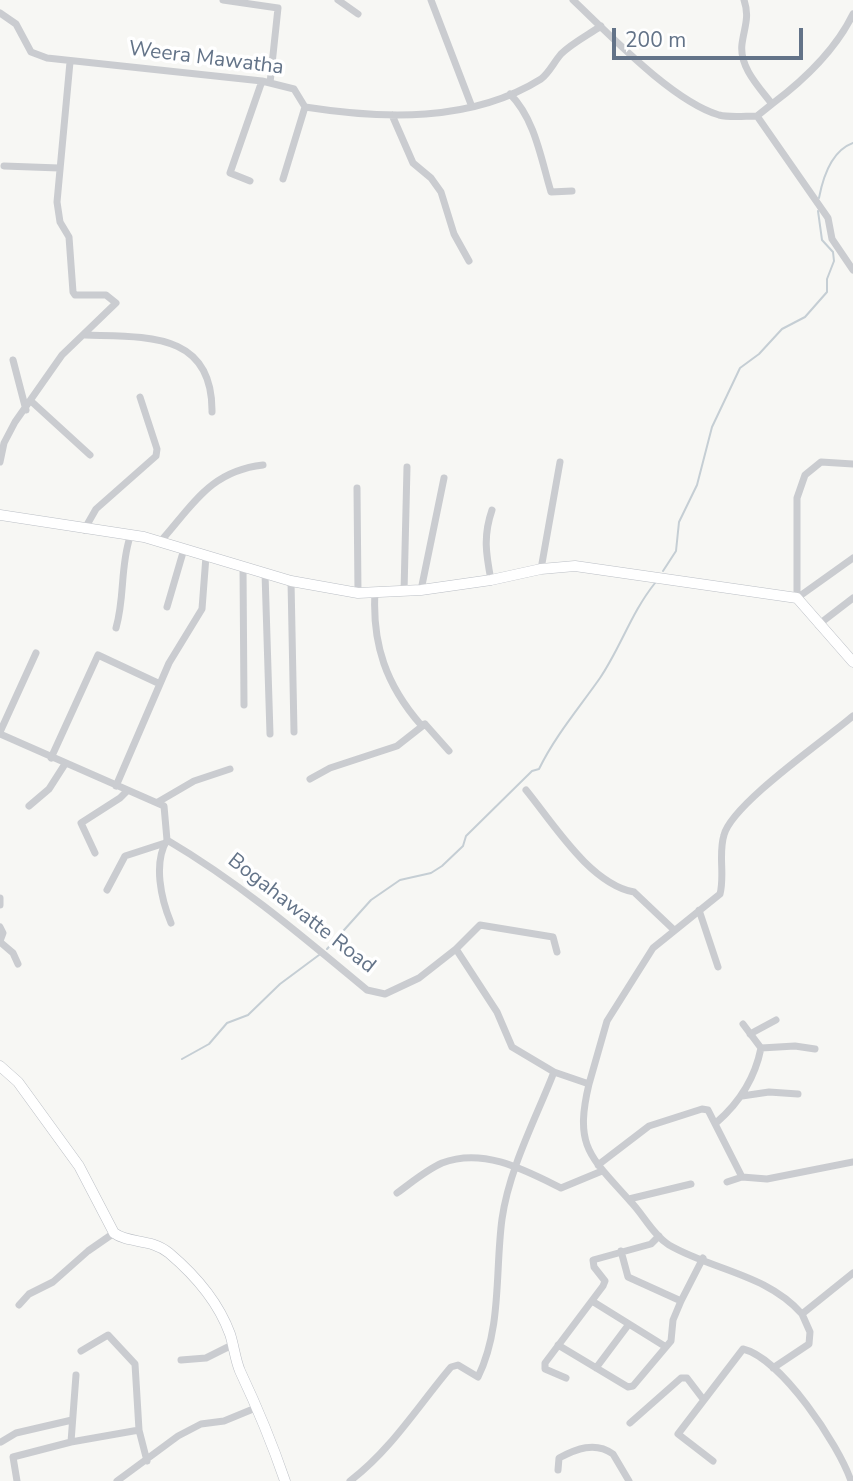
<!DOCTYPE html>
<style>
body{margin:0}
#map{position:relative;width:853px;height:1481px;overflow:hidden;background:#f7f7f4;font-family:"Nunito Sans",sans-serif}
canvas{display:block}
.scale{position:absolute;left:612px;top:28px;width:191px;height:32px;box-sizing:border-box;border:4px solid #637388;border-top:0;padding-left:9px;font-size:21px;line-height:24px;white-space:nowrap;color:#637388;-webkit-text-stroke:5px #fff;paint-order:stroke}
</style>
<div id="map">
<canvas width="853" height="1481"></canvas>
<div class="scale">200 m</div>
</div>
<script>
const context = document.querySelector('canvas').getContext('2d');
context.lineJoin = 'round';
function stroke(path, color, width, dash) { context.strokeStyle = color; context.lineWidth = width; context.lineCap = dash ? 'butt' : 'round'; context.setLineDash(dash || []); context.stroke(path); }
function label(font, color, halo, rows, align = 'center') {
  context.font = font + ' "Nunito Sans",sans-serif'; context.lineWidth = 7; context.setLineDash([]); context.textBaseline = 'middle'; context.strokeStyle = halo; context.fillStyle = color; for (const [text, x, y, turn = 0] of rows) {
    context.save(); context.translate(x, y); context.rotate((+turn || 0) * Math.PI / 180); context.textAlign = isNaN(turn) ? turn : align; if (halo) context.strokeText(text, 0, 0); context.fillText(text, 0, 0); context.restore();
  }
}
const stream = new Path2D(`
 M819,198C823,177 831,151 853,143
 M663,571L676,551L679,522L697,485L712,427L740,368L759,354L782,329L805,317L827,292V279L834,261L833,252L822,240L818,211
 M327,949L371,900L400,880L431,873L442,866L463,846L466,836L532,771L539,769C555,736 579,708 600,678C621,647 631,613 655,583
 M182,1059L209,1044L227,1023L248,1015L280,984L319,955`);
const street = new Path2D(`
 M223,0L278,8L270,83
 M338,0L358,14
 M431,0L472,107
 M573,0C609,34 672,101 719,115C730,118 745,116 757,116
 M744,0C750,17 744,28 742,44C739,67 759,87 772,104L757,116
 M0,13L16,24L31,52L47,58L262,81L294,89L305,107C382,119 471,123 541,79C549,73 554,62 561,54C572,43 588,35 601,26
 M510,94C535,119 541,159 551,192L572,191
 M772,104C804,80 835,51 853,14
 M392,115L413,163L431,178L441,192L454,234L469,261
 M757,116L828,218L832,239L853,270
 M4,166L59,168
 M283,179L305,107
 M250,181L230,173L262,81
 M85,335C145,337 213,331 212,412
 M13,360L26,410
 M32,402L90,455
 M0,462L4,443L15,422L62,355L116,303L106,295H75L73,292L69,237L60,222L57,202L70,62
 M357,488L358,593
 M84,530L96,509L156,456L157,449L140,397
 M160,542C193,505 210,471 263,465
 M243,566L244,705
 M541,569L560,462
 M265,573L270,734
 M491,580C486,554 483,536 492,510
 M291,581L294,732
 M421,590L444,478
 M375,592C372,644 386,685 421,725L425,724L449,751
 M404,592L407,467
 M797,598V498L805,475L821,462L853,464
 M797,598L853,558
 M167,607L184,549
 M818,625L853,598
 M116,628C125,597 120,567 130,537
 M0,732L36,653
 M0,734L164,806L167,840C240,883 302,936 367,990L385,994L419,978L456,949L497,1012L512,1047L554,1072L589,1084C574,1147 590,1156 630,1201C643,1214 653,1235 669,1245C712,1270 767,1274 802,1314L853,1273
 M51,758L98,655L160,684
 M310,779L330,768L397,746L425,724
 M116,786L169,663L202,609L206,556
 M526,790C553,823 590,884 634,892L673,929
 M158,802L194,781L230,769
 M29,806L49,789L65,764
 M167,840C153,863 161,899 171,923
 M95,853L81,823L120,798L127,791
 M107,890L125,856L165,843
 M0,898V905
 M699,910L718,967
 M0,927L3,933L0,941
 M0,942L13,953L18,964
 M456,949L480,925L553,937L557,952
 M750,1034L776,1020
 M761,1048L795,1046L815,1049
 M589,1084L607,1021L653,948L720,894C725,875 718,854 724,835C732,804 825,740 853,716
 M742,1096L769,1092L798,1094
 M717,1122C740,1102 755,1078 761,1048L743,1024
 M598,1165L649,1126L702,1109L708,1110L742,1177
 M727,1182L742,1177L767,1179L853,1162
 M397,1193C411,1183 426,1170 442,1163C483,1147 525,1170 561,1188L602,1171
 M629,1199L691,1184
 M621,1251L628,1277L681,1301
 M592,1301L666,1347
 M19,1305L29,1294L53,1282L88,1251L114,1233
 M558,1345L628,1387L633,1386L671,1341L673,1320L681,1301L703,1258
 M81,1351L108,1335L135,1364L139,1430L147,1461
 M181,1360L206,1358L234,1344
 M596,1368L629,1324
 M773,1368L809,1344L810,1332L802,1314
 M566,1378L545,1369V1363L603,1286L605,1281L594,1267L593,1260L651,1244L659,1236
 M630,1423L681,1378H687L703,1399
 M1,1442L16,1433L72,1420
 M71,1442L76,1375
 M713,1461L678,1434L743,1349C781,1358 839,1445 851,1481
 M558,1470L559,1458C576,1449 595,1441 613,1454L629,1481
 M17,1481L13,1457L71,1442L139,1430
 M117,1481L178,1436L201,1424L224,1421L258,1407
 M350,1481C391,1450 418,1406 451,1367L458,1365L478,1377C502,1328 495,1271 502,1219C509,1169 536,1118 554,1072`);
const secondary = new Path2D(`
 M0,515L144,537L291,581L358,593L421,590L491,580L541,569L575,566L797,598L853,662
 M0,1066L18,1082L79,1166L114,1233C129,1244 151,1238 169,1253C195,1275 218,1301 230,1334C234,1346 235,1359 240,1371C257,1407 272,1443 285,1481`);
const streetNames = [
 ["Weera Mawatha",206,59,7],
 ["Bogahawatte Road",301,914,38]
];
stroke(stream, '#c5ced4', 2);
stroke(secondary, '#bbbfc5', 11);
stroke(street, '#caccd0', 7);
stroke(secondary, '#fff', 10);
label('21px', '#637388', '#fff', streetNames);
</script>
